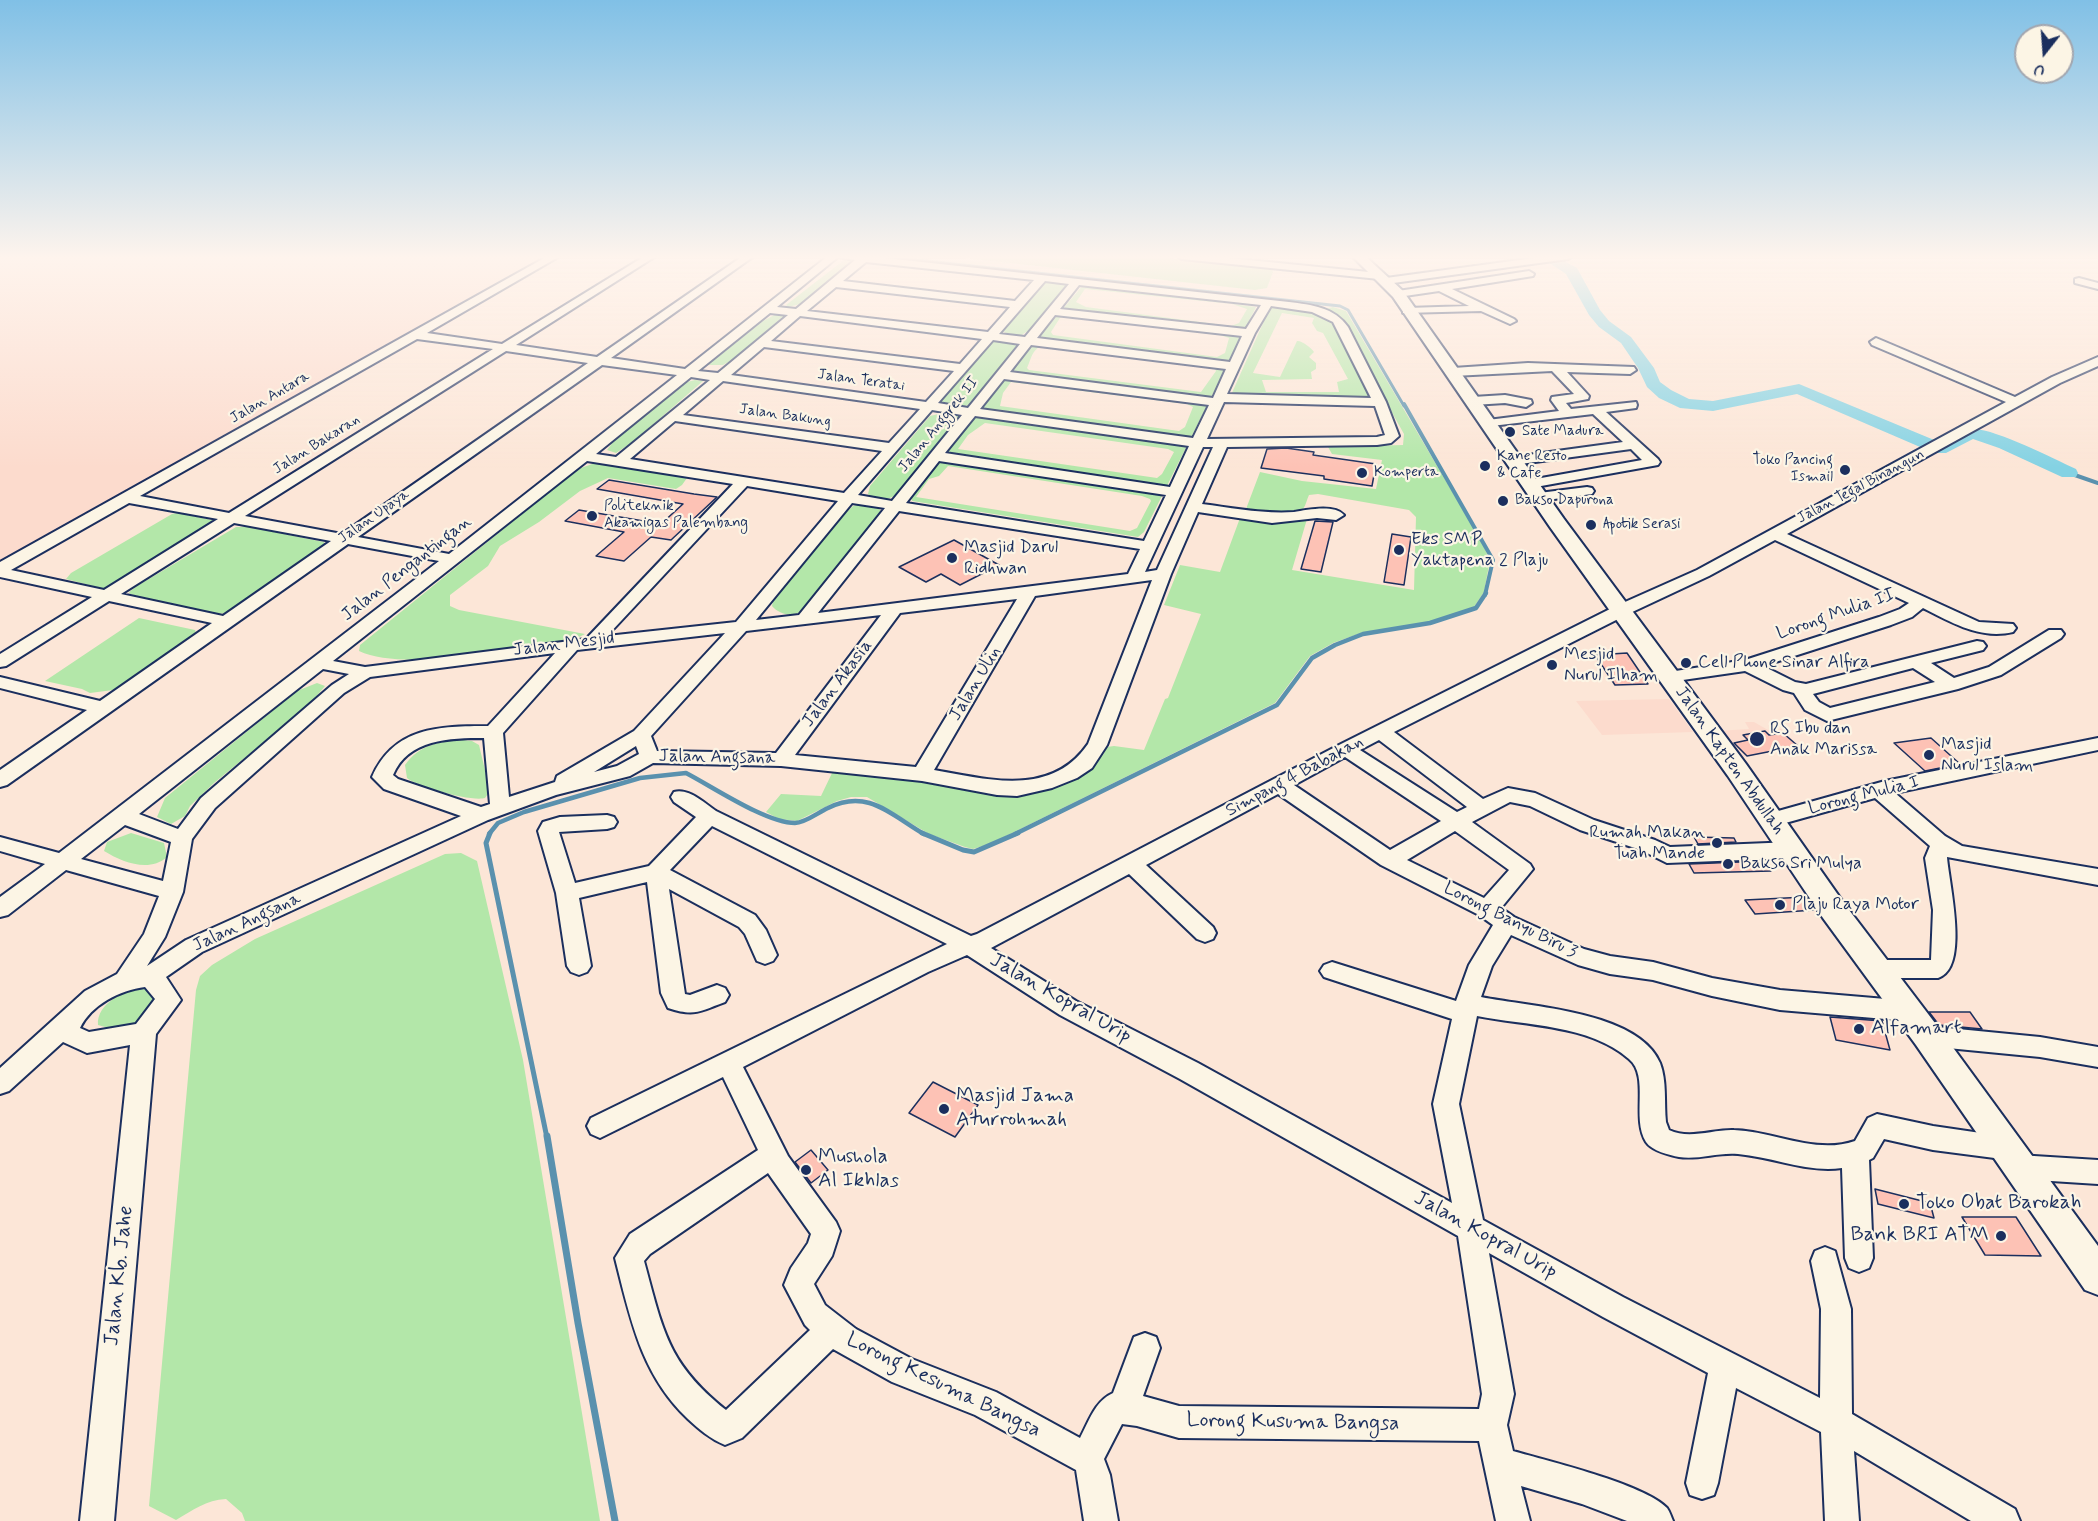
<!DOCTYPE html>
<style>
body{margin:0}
#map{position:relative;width:2098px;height:1521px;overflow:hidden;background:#fce6d7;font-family:Mynerve,sans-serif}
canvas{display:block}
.north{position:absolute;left:2014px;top:24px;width:60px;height:60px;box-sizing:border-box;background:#fcf5e5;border:2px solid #a2a6af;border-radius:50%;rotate:197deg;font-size:16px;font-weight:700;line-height:24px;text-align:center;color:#1b2f5e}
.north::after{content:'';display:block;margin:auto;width:21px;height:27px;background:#1b2f5e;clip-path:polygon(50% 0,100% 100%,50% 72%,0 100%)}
</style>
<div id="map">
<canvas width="2098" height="1521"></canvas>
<div class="north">U</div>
</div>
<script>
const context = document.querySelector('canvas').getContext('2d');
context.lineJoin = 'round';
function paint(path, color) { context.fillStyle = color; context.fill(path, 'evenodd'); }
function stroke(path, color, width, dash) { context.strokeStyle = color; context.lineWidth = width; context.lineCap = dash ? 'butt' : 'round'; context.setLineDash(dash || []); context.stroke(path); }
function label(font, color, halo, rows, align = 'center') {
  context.font = font + ' Mynerve,sans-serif'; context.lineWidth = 4.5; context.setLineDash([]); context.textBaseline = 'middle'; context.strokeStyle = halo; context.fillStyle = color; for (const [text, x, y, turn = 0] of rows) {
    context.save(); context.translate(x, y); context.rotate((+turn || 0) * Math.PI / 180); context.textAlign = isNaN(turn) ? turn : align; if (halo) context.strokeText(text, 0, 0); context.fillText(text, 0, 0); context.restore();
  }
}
const built = new Path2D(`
 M0,256H549L0,561Z
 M1669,699L1693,732L1602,735L1576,701Z
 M1745,722H1754L1768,730L1781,729L1800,747L1737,758L1716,731L1749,729Z`);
const green = new Path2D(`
 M946,256H1152L1272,269L1273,272L1267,288L1255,290Z
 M844,260L852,261L801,304L788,307L786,305Z
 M1053,281L1067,283L1068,286L1034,327L1020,336L1003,332L1046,282Z
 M1083,285L1256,307L1144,532L1138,537L912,501L911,495L971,418ZM1085,289L1232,304L1247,309L1239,323L1231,326L1086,307L1076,302ZM1065,316L1220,335L1229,338L1225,353L1217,357L1053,335L1051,332L1060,318ZM1043,346L1215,369L1216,371L1201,392L1029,370L1027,368C1031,360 1032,348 1043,346ZM1011,382L1187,404L1193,407L1185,427L1179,431L1000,406L1003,393ZM985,423L1168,449L1174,452L1162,474L1157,478L958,449L968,435ZM948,466L1142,496L1150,499L1151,501L1137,528L1130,531L916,497L929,479L939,476Z
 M1277,306C1295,309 1316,310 1331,321C1341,329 1366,383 1370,397L1231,395L1268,312L1273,307ZM1282,313L1314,318L1312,323L1317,331L1323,333L1348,379L1337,382L1339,392H1266L1262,380L1312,379L1311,372L1316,369V363L1309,357L1314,352C1312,348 1301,340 1297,341L1280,377L1253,373Z
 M1333,307L1346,311L1480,539L1490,560L1484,592L1474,607L1428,622L1361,633L1333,643L1310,656L1275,703L990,844L973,849L965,847L929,834L867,797H851L837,801L797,821L779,819L766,812L781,794L821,796L833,771L948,782L1011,795H1021L1068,777L1103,755L1107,747L1114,746L1144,750L1165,699L1168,698L1201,614L1164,605L1180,565L1220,572L1240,518L1272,520L1307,519L1292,570L1414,590L1416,517L1409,510L1318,494L1309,495C1307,499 1306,505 1303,509C1297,517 1257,510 1246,509L1260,472L1302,481L1376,489L1382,460L1332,454L1328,447L1403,445L1404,434L1363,361L1325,309Z
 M778,313L785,315L732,360L723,365H708L763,321Z
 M995,340L1020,343L1010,358L968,405L958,408L942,404V398Z
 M695,380L703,381L634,441L616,453L607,450L613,442L687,382Z
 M947,412L959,414V420L897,494C887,501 877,502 868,494L870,486L930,416Z
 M595,463L687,478L682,485L676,489L608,478L580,491L539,522L500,546L488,566L450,595V606L459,610L585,634L575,639C522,647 406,673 359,651L360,645L553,489L581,468Z
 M864,503L877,507L882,512L803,610C793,618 780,615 772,606L774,598L838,520L853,506Z
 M178,513L212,520L214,524L108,590L66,579L71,573L172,514Z
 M236,527H249L324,542L325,547L229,612L213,615L130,594L129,592L137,586Z
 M139,618L195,630L196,633L113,690L90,693L82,689L45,681Z
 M317,683L325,686L310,704L214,783L190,806L185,816L171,824L157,817L165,798L297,691Z
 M463,740L472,741L479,745L490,791L485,798C472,802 417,787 407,778L405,765C419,745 440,741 463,740Z
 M131,833L164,843L167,857C149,873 122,862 104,851L107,842Z
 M461,853L477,861L523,1060L600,1521H245L242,1513L226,1499C206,1500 193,1510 176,1520L149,1506L196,990L200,976L212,965L255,939L445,854Z
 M145,987L157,998L141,1021L131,1025L112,1029L98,1025C96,1003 127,989 145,987Z`);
const streamFar4 = new Path2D(`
 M881,256L1340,306L1348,310L1404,406`);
const streamFar3 = new Path2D(`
 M1404,404L1493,560L1485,595
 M2069,473L2098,483`);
const streamFar2 = new Path2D(`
 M489,834L498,823L524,812L640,778L686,773C713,787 766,823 795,823C805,823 819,812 828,808C868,788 891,815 924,834
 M1015,834L1277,705L1312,658L1335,645L1363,634L1430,623L1476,608L1486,593`);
const streamFar1 = new Path2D(`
 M490,833L486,843L547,1138
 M922,833L963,850L974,852L1018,833`);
const stream = new Path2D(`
 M547,1136L578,1323L615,1521`);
const river = new Path2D(`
 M1539,256H1555L1577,268L1600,310L1609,321L1631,337L1654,368L1660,382L1671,390L1689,399L1713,401L1799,384L1939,442C1950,436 1961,428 1974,429C1998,430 2052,458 2076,469L2078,473L2076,477H2062L1999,448L1973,439L1946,453H1934L1797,394L1713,411L1680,408L1659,398L1647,387L1638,368L1621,343L1599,327L1589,315L1566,274Z`);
const building = new Path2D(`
 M1286,448L1314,452L1313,455L1376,464L1372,486L1324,479V476L1261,468L1267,449Z
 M609,480L694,494L717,497L671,540L651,537L624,561L596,556L624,532L565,521L579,510L661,524L683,504L597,489Z
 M1315,521L1333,522L1321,572L1301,569Z
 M1392,534L1411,537L1404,585L1384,582Z
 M954,540L999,565L960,585L941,574L926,582L899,567Z
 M1627,653L1648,684L1615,685L1595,655Z
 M1765,731L1769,735L1783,733L1798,746L1747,756L1734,743L1748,740L1743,735Z
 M1931,738L1960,764L1925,771L1894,743Z
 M1694,837L1734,838L1736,842L1698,844Z
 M1764,861L1771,871L1694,873L1689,864Z
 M1806,897L1815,910L1755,914L1745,900Z
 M1929,1012H1970L1982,1029L1939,1025Z
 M1830,1017L1882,1021L1890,1050L1836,1040Z
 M933,1082L978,1105L955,1137L909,1113Z
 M811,1150L828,1170L811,1183L795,1162Z
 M1875,1189L1930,1203L1934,1218L1878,1204Z
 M1962,1217H2016L2041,1256L1985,1255Z`);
const minor = new Path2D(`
 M548,256H560L427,333L502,344L645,256H656L516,345L597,357L743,256H754L611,358L685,369L828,256H867L1289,302C1312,305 1334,307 1348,327L1386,402L1399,436L1391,443L1377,445L1227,447L1202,504C1233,508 1263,514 1294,512C1307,510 1334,504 1344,515L1336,520L1317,518L1272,523L1198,512L1171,574L1107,745L1092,768L1077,778L1052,788L1017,796L997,795L922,781L781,766L653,763L630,776L556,795L488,820L202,952L166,977L181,1000L156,1034L114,1521H80L130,1045L87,1053L63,1042L9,1091L0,1094V1068L85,991L117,974L144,934L159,896L66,870L8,915L0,917V897L45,864L0,851V837L59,853L439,561L348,544L7,785L0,787V770L87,710L0,688V677L100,701L212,623L109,601L6,666L0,667V654L92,597L0,577V562ZM838,257L855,260L796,309L777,307ZM866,262L1034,280L1015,301L843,281ZM1045,281L1069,284L1025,337L999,334ZM1079,285L1261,305L1246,329L1060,309ZM836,287L1010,307L988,332L807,311ZM1271,306L1312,312L1333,322L1371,398L1227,394L1255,333ZM770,313L788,315L718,373L698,371ZM1055,315L1242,336L1230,362L1037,338ZM800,316L982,339L960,364L771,341ZM417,339L493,349L229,513L140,496ZM993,340L1020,344L968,408L938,403ZM1031,345L1226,369L1213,398L1010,372ZM764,347L954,371L926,402L731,375ZM506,351L588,363L342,534L245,516ZM602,365L677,375L449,554L358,537ZM691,377L710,380L616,457L596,454ZM1004,379L1209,405L1193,438L980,409ZM723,381L920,409L889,443L683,415ZM1224,402L1375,406L1385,435L1377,437L1207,439ZM932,410L962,415L892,501L858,495ZM975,416L1189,446L1170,487L945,453ZM675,421L882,451L844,493L630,459ZM1203,447H1213L1157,570L1145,572ZM587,461L733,484L586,639L365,667L333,661ZM939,461L1166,495L1144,541L906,503ZM747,486L838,501L736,622L607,636ZM129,503L218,519L104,590L11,570ZM852,503L885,508L799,615L756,620ZM899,511L1140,549L1128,574L818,613ZM234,523L331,541L223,616L121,594ZM1152,580L1088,744C1051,798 987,779 934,770L1035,596ZM1017,599L916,767L795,755L900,613ZM881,615L776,753L657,751L651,736L746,631ZM725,633L634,731L557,776L555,782L509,797L503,733L577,650ZM555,653L488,726C439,726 394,727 372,777L384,789L461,816L186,940L147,966L165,937L183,892L192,839L215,808L344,693L370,677ZM323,669L349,674L332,685L201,798L178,829L139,814ZM484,738L490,804L481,807L398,779L393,775C408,739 450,738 484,738ZM636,746L639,754L617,766L594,772ZM125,825L171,842L163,881L81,859ZM145,987L155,999L136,1024L89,1032L80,1028C91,1005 120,990 145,987Z
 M1177,256H1208L1379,273L1384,276L1379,279L1182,259Z
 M1549,256H1573L1568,259L1386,284L1381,281L1386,278Z
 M1529,271L1534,274L1533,276L1452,289L1514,319L1516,321L1510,324L1481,311L1403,313V309L1407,308L1469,306L1439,291L1398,297L1393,294L1398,291Z
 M2079,278L2098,283V289L2075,283V279Z
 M1876,338L2015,397L2052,377L2098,357V366L2060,383L1787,534L1979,622L2013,624L2016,628L2013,632C1980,640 1951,622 1923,608L1912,617L1891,625L1763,666L1795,682L1806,684L1977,641L1983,642L1986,646L1983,650L1931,663L1954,678L1989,667L2049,630H2061L2064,634L2061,638L2001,675L1958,689L1827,721L1805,710L1794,693L1783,690L1745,671L1669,682L1663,681L1660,677L1663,673L1745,660L1879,617L1900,609L1909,603L1775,540L1709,576L1628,614L1394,732L1483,799L1508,788L1535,793L1594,820L1655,840L1670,847L1793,842L1800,845L1804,850L1800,855L1793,858L1667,863L1641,850L1580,830L1530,806L1510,802L1472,822L1530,864L1533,869L1501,908L1514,917L1584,949L1610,956L1653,962L1712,978L1780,990L1909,1001L1918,1004L1921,1011L1918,1018L1909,1021L1780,1010L1712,996L1653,980L1610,974L1578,965L1511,935L1492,966L1481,997C1530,1007 1638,1011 1660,1063C1667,1081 1664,1103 1666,1122L1669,1130C1690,1140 1713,1129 1734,1130C1774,1131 1815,1155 1855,1141L1868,1118L1877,1114L1933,1126L2008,1137L2017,1141L2021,1149L2018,1155L2098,1160V1184L2020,1179L2010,1176L2007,1167L2010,1160L1933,1150L1884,1139L1873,1158L1869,1160L1873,1258L1869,1268L1859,1272L1849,1268L1845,1258L1842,1168C1807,1173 1773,1157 1738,1154C1718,1152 1699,1160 1679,1157C1669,1155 1652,1151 1646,1142C1631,1118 1650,1076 1629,1059C1589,1024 1526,1026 1477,1016L1459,1104L1483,1220L1623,1297L1820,1398L1821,1309L1811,1261L1815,1251L1825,1247L1835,1251L1851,1309L1852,1414L2015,1509L2020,1521H1971L1854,1451L1859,1521H1825L1821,1432L1736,1388L1718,1483L1714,1495L1702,1499L1690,1495L1686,1483L1708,1373L1603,1317L1489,1253L1514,1394L1507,1425L1513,1451C1548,1461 1644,1484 1667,1508C1670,1512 1671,1517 1673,1521H1627L1582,1504L1521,1486L1530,1521H1496L1479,1441L1179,1438L1137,1426L1122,1424L1104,1459L1110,1475L1118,1521H1084L1076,1470L975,1415L892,1382L833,1349L742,1438L725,1445C710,1439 699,1429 688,1419C641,1375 630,1317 615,1258L630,1234L758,1150L723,1077L600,1138L591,1134L587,1126L591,1118L947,944L712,826L670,870L755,915L766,930L777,955L773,961L765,964L757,961L745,934L739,927L669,889L685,994L690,995L717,985L725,988L729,995L725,1002C700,1011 695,1017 668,1008L661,993L647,882L579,898L591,966L587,972L579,975L571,972L567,966L556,893L538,831L543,822L560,817L607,815L614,817L617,822L614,827L607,829L559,832L575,883L649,866L696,817L674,802L671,797L674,792C689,788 704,803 716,811L971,936L977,934L1339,745L1616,606L1697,570L2006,402L1872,345L1870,342ZM1913,668L1935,682L1830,708L1819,702L1813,694ZM1379,740L1467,807L1457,812L1360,750ZM1345,757L1441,821L1390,850L1294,785ZM1278,794L1381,865L1479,915L1493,925L1469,965L1456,1001L1332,962L1324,965L1320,971L1324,977L1452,1019L1433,1104L1452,1203L1198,1063L1076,1001L991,948L1129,874L1197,939L1205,942L1213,939L1216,933L1213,927L1146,865ZM1455,831L1509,870L1484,898L1407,860ZM967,955L1060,1015L1180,1079L1458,1236L1482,1394L1479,1409L1179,1406L1143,1396L1160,1348L1156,1337L1145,1333L1134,1337L1113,1393C1095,1401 1089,1421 1080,1438L996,1392L912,1359L856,1329L825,1305L814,1284L832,1256L840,1231L836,1222L788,1156L743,1067L928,972ZM768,1173L811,1234L808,1243L791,1268L784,1285L805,1325L810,1330L726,1410C667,1363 663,1330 644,1261L650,1254Z
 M1528,363L1634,367L1636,370L1630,374L1567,372L1589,396L1588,399L1566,403L1571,409L1636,402L1637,405L1636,408L1606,412L1658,459L1660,462L1658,465L1530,488L1525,487L1523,484L1530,480L1642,460L1631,449L1513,465L1508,464L1506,461L1508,458L1513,457L1623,442L1593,414L1483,427L1481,424L1488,420L1559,411L1551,400L1552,397L1574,394L1552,371L1453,376L1447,372L1453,368Z
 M1505,395L1531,400L1532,403L1526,407L1505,403L1473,405L1467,401L1473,397Z
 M1587,487L1592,488L1594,491L1592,494L1539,501L1532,497L1539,493Z
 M2098,738V750L1895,793L1945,836L1962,846L2098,869V885L1947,857C1949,884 1970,968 1938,978H1876L1868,975L1864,969L1868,963L1876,960H1931L1933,910L1925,858L1930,846L1875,798L1771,827L1764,825L1761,820L1764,815L1885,781Z
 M1927,1026L2040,1037L2098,1047V1067L2040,1057L1927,1046L1918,1043L1915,1036L1918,1029Z`);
const major = new Path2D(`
 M1352,256H1365L1403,291L1564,519L1746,764L1843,902L1938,1027L2098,1246V1295L2085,1290L1916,1045L1823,918L1728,776L1550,527L1393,297Z`);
const markers = [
 [1510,432,6,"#1b2f5e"],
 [1485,466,6,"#1b2f5e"],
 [1845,470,6,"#1b2f5e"],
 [1362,473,6,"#1b2f5e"],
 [1503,501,6,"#1b2f5e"],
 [592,516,6,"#1b2f5e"],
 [1591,525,6,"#1b2f5e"],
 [1399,550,6,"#1b2f5e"],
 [952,558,6,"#1b2f5e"],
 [1686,663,6,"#1b2f5e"],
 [1552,665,6,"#1b2f5e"],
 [1757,739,8,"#1b2f5e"],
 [1929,755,6,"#1b2f5e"],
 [1717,843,6,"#1b2f5e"],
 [1728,864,6,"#1b2f5e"],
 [1780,905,6,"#1b2f5e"],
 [1859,1029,6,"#1b2f5e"],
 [944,1109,6,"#1b2f5e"],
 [806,1170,6,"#1b2f5e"],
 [1904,1204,6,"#1b2f5e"],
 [2001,1236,6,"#1b2f5e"]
];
const farStreetnames = [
 ["Jalan Teratai",861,381,8],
 ["Jalan Antara",270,398,-30],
 ["Jalan Bakung",785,416,8],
 ["Jalan Anggrek II",939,425,-51],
 ["Jalan Bakaran",317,445,-32],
 ["Jalan Tegal Binangun",1861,487,-28],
 ["Jalan Upaya",374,517,-35]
];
const farPoinames = [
 ["Sate Madura",1522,432],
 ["Kane Resto",1497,457],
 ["& Cafe",1497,474],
 ["Toko Pancing",1833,461,"right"],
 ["Ismail",1833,478,"right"],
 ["Komperta",1374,473],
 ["Bakso Dapurona",1515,501],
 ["Politeknik",604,507],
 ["Akamigas Palembang",604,524],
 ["Apotik Serasi",1603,525]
];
const poiNames = [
 ["Eks SMP",1411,540],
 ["Yaktapena 2 Plaju",1411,561],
 ["Masjid Darul",964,548],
 ["Ridhwan",964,569],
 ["Mesjid",1564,655],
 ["Nurul Ilham",1564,676],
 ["Cell Phone Sinar Alfira",1698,663],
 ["RS Ibu dan",1770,729],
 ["Anak Marissa",1770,750],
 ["Masjid",1941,745],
 ["Nurul Islam",1941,766],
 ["Rumah Makan",1705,833,"right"],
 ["Tuah Mande",1705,854,"right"],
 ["Bakso Sri Mulya",1740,864],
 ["Plaju Raya Motor",1792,905]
];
const streetNames = [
 ["Jalan Pengantingan",407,569,-38],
 ["Lorong Mulia II",1836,615,-19],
 ["Jalan Mesjid",564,645,-7],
 ["Jalan Akasia",838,684,-53],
 ["Jalan Ulin",976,684,-59],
 ["Jalan Angsana",717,758,1],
 ["Jalan Kapten Abdullah",1729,761,55],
 ["Simpang 4 Babakan",1295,777,-28],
 ["Lorong Mulia I",1864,796,-14],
 ["Lorong Banyu Biru 3",1510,921,27],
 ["Jalan Angsana",247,923,-25]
];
const nearStreetnames = [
 ["Jalan Kopral Urip",1060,999,30],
 ["Jalan Kopral Urip",1485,1236,29],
 ["Jalan Kb. Jahe",120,1276,-84],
 ["Lorong Kesuma Bangsa",943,1386,26],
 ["Lorong Kusuma Bangsa",1293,1423,1]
];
const nearPoinames = [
 ["Alfamart",1871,1029],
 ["Masjid Jama",956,1097],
 ["Aturrohmah",956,1121],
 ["Mushola",818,1158],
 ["Al Ikhlas",818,1182],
 ["Toko Obat Barokah",1916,1204],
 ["Bank BRI ATM",1989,1236,"right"]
];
paint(built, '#fcdbcd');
paint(green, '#b3e7a9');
stroke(streamFar4, '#5a91ae', 3);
stroke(streamFar3, '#5a91ae', 4);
stroke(streamFar2, '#5a91ae', 4.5);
stroke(streamFar1, '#5a91ae', 5);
stroke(stream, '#5a91ae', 7);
paint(river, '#84d2e3');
paint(building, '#fdc2b5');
stroke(building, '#1b2f5e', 1.5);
stroke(minor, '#1b2f5e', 4);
stroke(major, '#1b2f5e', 4);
paint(minor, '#fcf5e5');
paint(major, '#fcf5e5');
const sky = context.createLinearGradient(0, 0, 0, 468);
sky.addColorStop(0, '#80c0e6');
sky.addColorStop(0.55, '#fef4ed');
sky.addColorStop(1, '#fef4ed00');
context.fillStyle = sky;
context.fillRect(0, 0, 2098, 468);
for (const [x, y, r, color] of markers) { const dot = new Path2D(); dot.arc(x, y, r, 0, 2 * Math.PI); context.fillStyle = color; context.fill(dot); stroke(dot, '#fcf5e5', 2); }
label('15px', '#1b2f5e', '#fcf5e5', farStreetnames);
label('15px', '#1b2f5e', '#fcf5e5', farPoinames, 'left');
label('18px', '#1b2f5e', '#fcf5e5', poiNames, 'left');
label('18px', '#1b2f5e', '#fcf5e5', streetNames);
label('21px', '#1b2f5e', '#fcf5e5', nearStreetnames);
label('21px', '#1b2f5e', '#fcf5e5', nearPoinames, 'left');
</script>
